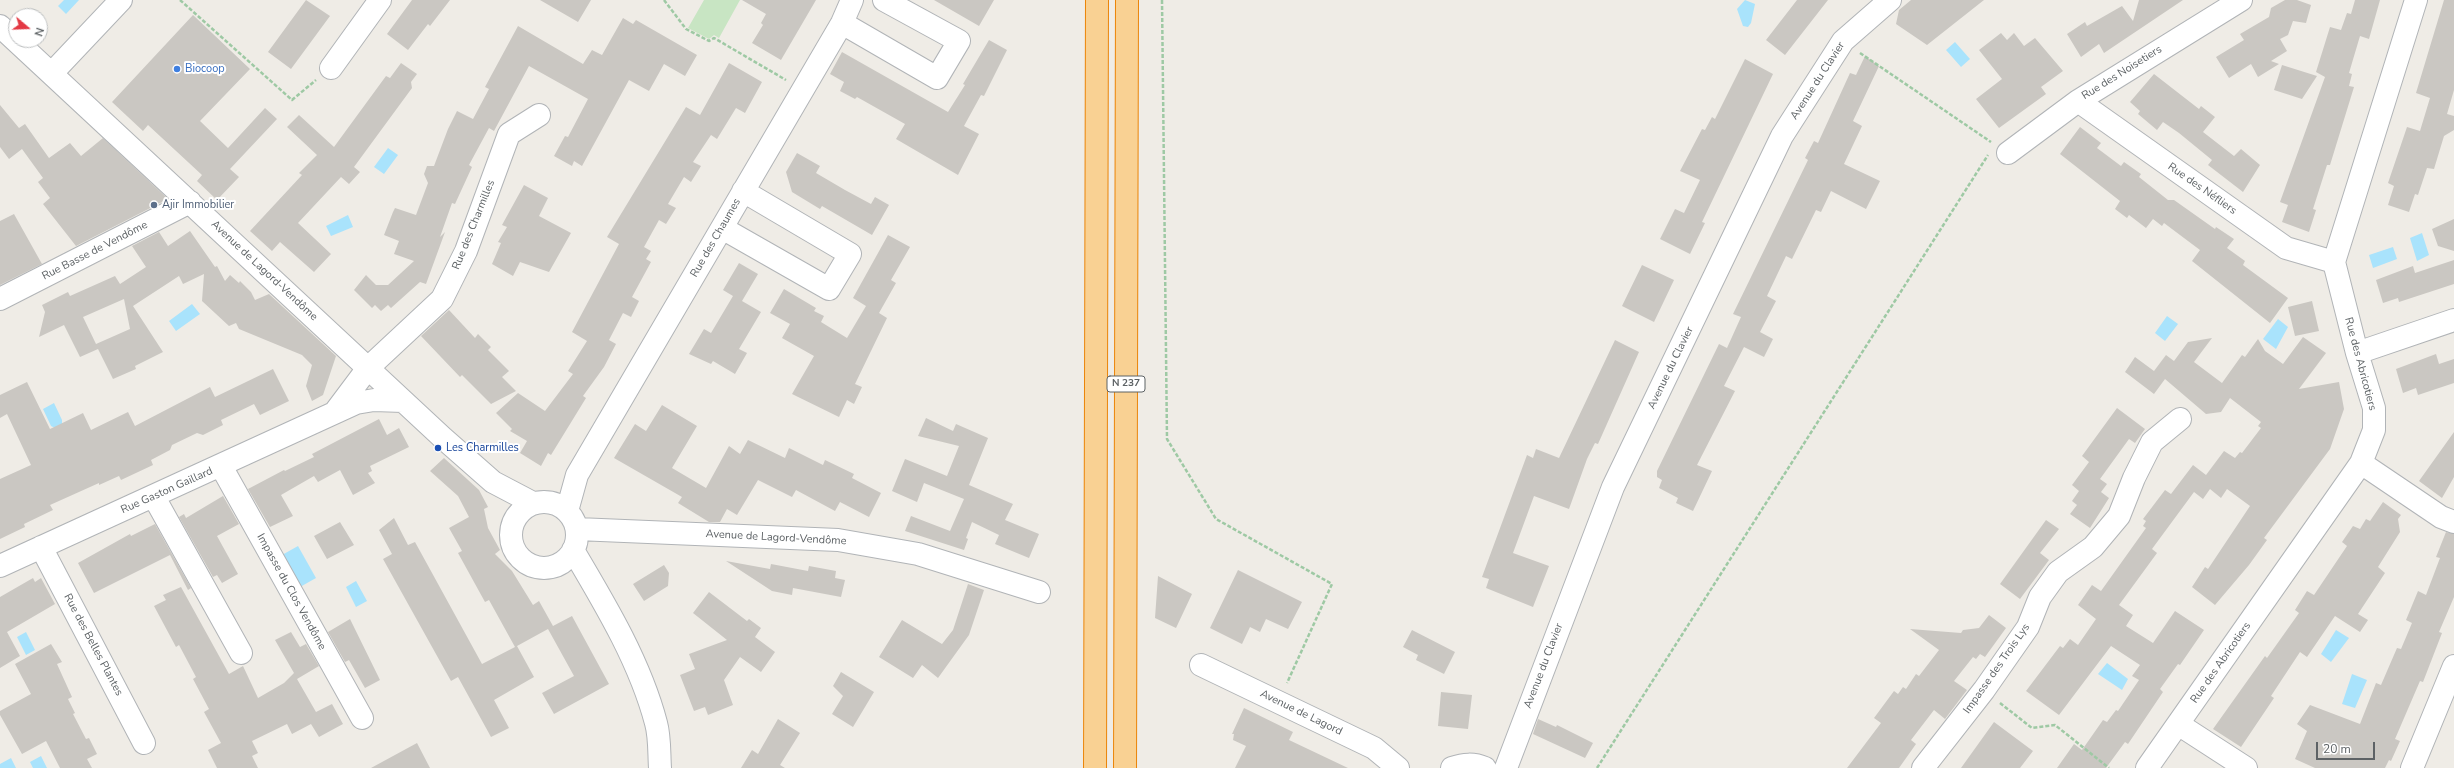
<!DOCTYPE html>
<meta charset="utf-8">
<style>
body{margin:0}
#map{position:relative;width:2454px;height:768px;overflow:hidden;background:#efece6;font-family:"Nunito Sans",sans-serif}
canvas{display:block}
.north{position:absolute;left:8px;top:8px;width:40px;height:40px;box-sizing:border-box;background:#fff;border:1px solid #bec0c1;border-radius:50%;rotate:109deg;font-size:11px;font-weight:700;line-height:16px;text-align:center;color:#5d6265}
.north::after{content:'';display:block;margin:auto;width:14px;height:18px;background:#e33843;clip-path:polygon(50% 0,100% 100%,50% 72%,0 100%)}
.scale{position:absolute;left:2316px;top:742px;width:59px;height:18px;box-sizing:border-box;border:2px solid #5d6265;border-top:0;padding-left:5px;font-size:12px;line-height:14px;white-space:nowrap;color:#5d6265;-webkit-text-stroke:3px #fff;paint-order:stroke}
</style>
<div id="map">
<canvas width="2454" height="768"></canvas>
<div class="north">N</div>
<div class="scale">20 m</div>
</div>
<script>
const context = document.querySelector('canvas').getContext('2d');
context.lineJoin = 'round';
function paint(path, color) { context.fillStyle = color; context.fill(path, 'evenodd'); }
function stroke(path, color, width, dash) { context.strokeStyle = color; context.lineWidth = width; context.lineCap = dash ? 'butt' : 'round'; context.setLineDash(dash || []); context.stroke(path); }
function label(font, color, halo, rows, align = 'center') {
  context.font = font + ' "Nunito Sans",sans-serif'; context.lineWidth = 4; context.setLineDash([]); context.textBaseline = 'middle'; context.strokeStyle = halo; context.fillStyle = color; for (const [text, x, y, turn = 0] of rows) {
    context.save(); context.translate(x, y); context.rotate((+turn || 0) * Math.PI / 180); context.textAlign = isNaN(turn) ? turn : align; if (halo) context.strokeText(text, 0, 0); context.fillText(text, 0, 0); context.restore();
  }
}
const green = new Path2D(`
 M704,0H740L719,38L714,35L709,39L688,28Z`);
const water = new Path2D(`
 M64,0H79L66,14L58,6Z
 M1745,0L1755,4L1751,23L1748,27L1743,26L1737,9Z
 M1955,42L1970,59L1961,67L1946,50Z
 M388,148L398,155L384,174L374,167Z
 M348,215L353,227L331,236L326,226Z
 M2422,233L2429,255L2417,261L2410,238Z
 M2393,247L2397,259L2373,268L2369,255Z
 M192,304L200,314L176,331L169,321Z
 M2167,316L2178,324L2165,341L2155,333Z
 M2278,319L2288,327L2276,349L2263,339Z
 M54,403L62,420V425L55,428L51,426L43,409Z
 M298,546L316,578L300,587L282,555Z
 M356,581L367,601L356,607L346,587Z
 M2336,630L2349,638L2331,662L2321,654Z
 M26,632L35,650L26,655L17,637Z
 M2107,663L2128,679L2122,690L2098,674Z
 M2352,674L2367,680L2355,708L2342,704Z
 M41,756L47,768H33L30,762Z
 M11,758L16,768H0V764Z`);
const building = new Path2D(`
 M306,0L330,16L291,69L268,52Z
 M412,0H450L430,26L428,24L408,50L387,34Z
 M540,0H591L578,22Z
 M742,0H816L781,60L752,43L763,25L761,23L766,14Z
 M934,0H994L979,26Z
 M1797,0H1828L1785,55L1766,40Z
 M1911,0H1984L1927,45L1896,24L1899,10Z
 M2139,0H2183L2104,53L2099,44L2081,57L2067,34L2085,22L2087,26L2122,6L2133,21Z
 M2285,0H2297L2311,5L2306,23L2293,21L2288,35L2280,39L2287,51L2271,61L2279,64L2258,77L2251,64L2229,78L2216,57L2244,40L2240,34L2269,17L2271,8Z
 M2355,0H2380L2369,39L2360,36L2349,73L2352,74L2349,86L2354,87L2330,165H2327L2313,209L2316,210L2309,232L2282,222L2288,205L2280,202L2325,77L2316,72L2330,27L2341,30L2347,13L2351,14Z
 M2444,0H2454V90L2447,114L2454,116V130L2444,136L2434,169L2427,168L2418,195L2415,194L2409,212L2388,205L2394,186L2388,183L2407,127L2420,131L2430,98L2416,93Z
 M193,15L250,69L200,121L228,148L265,108L277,119L230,169L239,177L217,200L197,181L202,175L148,125L143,131L112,102Z
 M623,18L633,24L636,20L697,55L685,76L664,64L649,91L629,80L582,166L574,161L572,166L554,156L565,136L568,137L588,99L529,66L494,131L489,128L469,165L472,167L455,204L452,203L440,237L445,232L426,284L420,282L391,308L388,305L381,311L375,305L372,308L354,290L366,275L376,285H388L414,261L394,254L399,241L384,235L393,212L395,208L416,215L428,183L424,174L427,166H434L448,129L457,111L473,119L489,89L485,87L518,26L583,64L592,50L602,55Z
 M2001,33L2007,40L2014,33L2024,46L2035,38L2063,71L2041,87L2046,94L1999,128L1976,99L2002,79L1979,50Z
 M989,40L1007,50L984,96L981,95L964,126L979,134L958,175L896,139L905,124L857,97L855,99L840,91L844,82L830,74L842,52L948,112L965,85L963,84Z
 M1865,56L1879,66L1853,121L1862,126L1844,164L1880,181L1866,209L1831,191L1821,212L1816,210L1792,259L1786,256L1767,296L1776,301L1760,332L1773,339L1764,357L1744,347L1724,386L1735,391L1697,465L1712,471L1693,511L1676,503L1678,498L1659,488L1662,480L1657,477V471L1719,344L1727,348L1741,317L1733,314L1808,160L1805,158L1814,141L1818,143L1850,73L1856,75Z
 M1745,59L1773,74L1702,222L1705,223L1690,254L1660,239L1675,209L1684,213L1700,180L1680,171L1702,129L1705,130L1712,117L1715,119Z
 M401,63L417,74L411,82L412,88L354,167L360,172L349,184L341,177L298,223L331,254L314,272L280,242L272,251L250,231L302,175L299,173L317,155L287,127L299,115L334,147L386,76L390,78Z
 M729,63L762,82L745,113L736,108L717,139L711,135L693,162L701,166L691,182L684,177L668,204L676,208L666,224L659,220L644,247L651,251L646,259L651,262L632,297L639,301L631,317L623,313L609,340L616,344L604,367L583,396L586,398L551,455L548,453L541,466L520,453L527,441L510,431L512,429L496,413L518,393L545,411L573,374L568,371L587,341L572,332L619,244L607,237L686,107L700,115Z
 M2282,65L2317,76L2302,99L2274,90Z
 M2154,74L2199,109L2201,106L2215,117L2203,132L2234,156L2241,149L2260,165L2243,192L2208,165L2212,160L2179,133L2163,122L2157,130L2138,114L2140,111L2130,102Z
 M0,105L19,128L25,124L49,158L70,143L81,156L103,138L168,199L76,246L43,204L50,198L38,182L43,178L22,149L9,159L0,147Z
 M2080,127L2101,143L2097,148L2121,166L2124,162L2141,174L2139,177L2168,200H2174L2215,229L2216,227L2234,239L2227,248L2245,261L2243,265L2288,298L2270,323L2192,261L2200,250L2164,223L2162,226L2153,219L2146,228L2129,215L2127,218L2115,209L2120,201L2060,154Z
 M797,153L820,166L816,173L845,190L871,204L875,197L889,205L872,235L822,206L820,209L792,192L786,172Z
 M524,185L548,198L539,216L571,233L549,272L520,262L513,276L492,264L501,243L498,242L507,227L502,225Z
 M14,214L42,264L0,285V221Z
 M2454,219V251L2438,246L2432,229Z
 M190,231L215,267L217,266L225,281L230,275L239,283L240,281L251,292L255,300L269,294L336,356L323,395L312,401L306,386L312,365L302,355L239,329L236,323L229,326L202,301L204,274L183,284L179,276L133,306L163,352L135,366L136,369L113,379L98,349L80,357L64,325L39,337L45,312L42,305L68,292L70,296L115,276L120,284L146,267L132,246L159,232L168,246ZM124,299L130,329L96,344L83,317Z
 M888,235L910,247L891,280L896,283L879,313L887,318L855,384L862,387L854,404L847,400L839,417L792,394L814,356L782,338L790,324L770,313L784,289L816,308L814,311L824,316L821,322L847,338L866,306L853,298Z
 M2454,260V284L2399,302L2398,298L2383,303L2376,280L2413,266L2415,273Z
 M739,263L758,274L742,301L761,312L739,349L747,353L735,374L713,361L711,364L689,354L704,329L711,333L733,296L723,290Z
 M1642,265L1674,280L1654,322L1622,306Z
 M2312,301L2319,331L2295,336L2288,307Z
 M449,310L475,338L478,334L491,347L488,350L509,371L502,377L516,391L491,404L462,375L460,377L421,336Z
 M2303,337L2326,353L2299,389L2339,382L2344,409L2330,449L2264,538L2267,540L2249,565L2215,605L2192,587L2205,567L2208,569L2250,506L2227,489L2221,498L2210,489L2203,499L2194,492L2152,549L2157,553L2119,605L2133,615L2126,626L2153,643L2175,611L2204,630L2180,665L2178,664L2160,689L2163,692L2128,744L2125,742L2106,768H2057L2074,744L2082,750L2103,720L2107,722L2116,710L2118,711L2139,680L2132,676L2140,665L2111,646L2059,715L2026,691L2060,646L2063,648L2070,639L2078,645L2096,619L2078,605L2092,585L2101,591L2146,528L2143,526L2146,521L2143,519L2165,490L2171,494L2193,465L2206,475L2224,451L2235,458L2240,452L2242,453L2261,428L2258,426L2261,422L2230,398L2221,412L2206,414L2165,379L2154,394L2125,372L2135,357L2154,371L2166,355L2174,361L2188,342L2212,338L2194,362L2222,383L2242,355L2245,357L2258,339L2265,351L2283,364Z
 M1615,340L1639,352L1598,444L1595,443L1587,459L1569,509L1534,496L1513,553L1549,566L1533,607L1486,588L1489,579L1482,577L1527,455L1533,458L1536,449L1559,458Z
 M2436,354L2439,364L2454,359V383L2418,395L2416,388L2403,393L2396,369Z
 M273,369L289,401L260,415L254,404L221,420L223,425L203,435L197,433L172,445L170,450L151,460L153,465L121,480L119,476L99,485V483L50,505L53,510L24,524L25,527L0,539V479L31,465L7,414L0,418V395L27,382L50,429L83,413L91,430L128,412L135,426L210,387L215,397Z
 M662,405L697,426L672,468L706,488L729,446L740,454L748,440L785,458L789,448L823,465L825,460L854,474L852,478L881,493L869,517L840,502L835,511L796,490L792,497L758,480L737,515L727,509L720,522H709L678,503L682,497L614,458L635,424L646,431Z
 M2117,408L2145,429L2135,443L2129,439L2100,479L2107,484L2101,492L2109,498L2090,528L2070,514L2077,505L2072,501L2079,491L2072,485L2089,462L2082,456Z
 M926,418L953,431L956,424L988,438L969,485L1013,504L1005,520L1039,534L1029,558L995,544L999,535L972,522L966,538L968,539L964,550L905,531L911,516L950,531L964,499L924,483L917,502L892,491L905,459L947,476L959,446L918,436Z
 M379,419L387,435L399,428L409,447L370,466L372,471L368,473L375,483L353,495L340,470L318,482L314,476L281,495L293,516L270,527L248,489L284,470L285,471L314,457L312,454Z
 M2454,432V477L2442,498L2419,481Z
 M444,458L479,490L488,507L484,509L488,528L500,550L495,554L512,571L533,605L539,601L553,626L572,616L609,684L554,714L542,693L574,676L548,629L517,646L534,677L494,700L509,728L491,737L458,677L451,681L383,559L392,554L379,530L394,518L408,545L415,542L482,664L515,647L489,600L485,602L458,553L462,551L449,528L469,517L458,496L430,471Z
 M223,496L239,524L217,536L238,574L222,583L217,575L213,577L179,517L184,514L186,518Z
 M2383,502L2401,515L2398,519L2400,532L2378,567L2385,573L2358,614L2368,620L2360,632L2335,616L2307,657L2300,652L2271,696L2274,698L2241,747L2213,729L2265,656L2267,658L2299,613L2295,610L2307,591L2314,595L2347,546L2342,542L2353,526L2360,529L2366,519L2370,521Z
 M2046,520L2059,529L2040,553L2049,560L2020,599L2000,584Z
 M340,522L354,545L327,559L314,536Z
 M155,524L191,588L188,590L170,555L94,593L78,563L130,534L131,536Z
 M2446,532L2454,534V597L2439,632L2442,633L2423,682L2420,681L2395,739L2400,741L2391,761L2389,760L2385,768H2315L2295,759L2307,731L2297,724L2310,705L2360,724L2376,683L2381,685L2397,648L2401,649L2412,623L2406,620L2418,591L2426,595L2440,558L2436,557Z
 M726,561L770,569L771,564L808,571L809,566L836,571L835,578L845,580L841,597L793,588L792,595L772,591Z
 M664,565L669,573L668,586L644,601L633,584Z
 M1238,570L1302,602L1288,629L1266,619L1260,632L1250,627L1242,644L1210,628Z
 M1158,576L1192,594L1176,628L1155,618Z
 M33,578L35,582L41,578L55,604L7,632L20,656L0,668V597Z
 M968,584L984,590L969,635L938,678L922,665L913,678L879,657L902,620L942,644L953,630Z
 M181,587L229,674L243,666L258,698L284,683L294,673L275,640L291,632L300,647L306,644L319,666L297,679L316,712L332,704L343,724L319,737L311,724L292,734L287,724L252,741L258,753L252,756L258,768H217L208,750L221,743L204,712L209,709L193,679L196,677L179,645L176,647L154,606L166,600L163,595Z
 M709,592L747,621L749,619L761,628L755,637L775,652L761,672L740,657L724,680L733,705L708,715L705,707L694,711L680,675L695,669L689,654L727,640L693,613Z
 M1989,615L2006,628L1985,657L1980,654L1976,659L1973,657L1954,681L1967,690L1945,719L1934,710L1911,740L1916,744L1899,768H1847L1881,723L1874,718L1894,691L1898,694L1903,687L1906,689L1916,674L1919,676L1939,650L1910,629L1961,633L1963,630L1979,628Z
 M350,619L380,680L365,688L349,660L345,662L328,632Z
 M1412,630L1455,652L1444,674L1416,660L1418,655L1403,647Z
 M51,644L62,662L57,664L72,697L68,699L75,713L73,714L86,739L89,738L97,754L87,759L92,768H60L46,741L22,754L0,715V711L31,694L15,664Z
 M841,672L874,692L853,727L832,714L843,696L833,686Z
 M1441,692L1472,695L1468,729L1438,726Z
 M1244,708L1293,732L1289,740L1348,768H1235L1246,746L1233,740L1234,734H1232Z
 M778,719L800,733L780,765L785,768H741L752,750L758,754Z
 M1538,719L1556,727L1557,725L1593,743L1585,758L1533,734Z
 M1994,722L2033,751L2020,768H1961Z
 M417,743L430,768H371Z`);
const path = new Path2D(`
 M180,0L292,100L316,80
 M664,0L686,29L709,41L714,38L786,80
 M1162,0L1167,439L1216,519L1332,584L1287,683
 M1860,53L1991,142
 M2000,703L2032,728L2055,725L2109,768
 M1597,768L1988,155`);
const minor = new Path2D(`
 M842,23L937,78L959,41L884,0
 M0,26L443,438L493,482L533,503
 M331,68L380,0
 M52,73L121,0
 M2078,101L2286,248L2334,262
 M2008,153L2078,101L2241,0
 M722,228L829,289L850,254L743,191
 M0,299L190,202
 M2357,353L2454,320
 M335,412L368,368L442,299L466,251L509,134L539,115
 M2361,463L2441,517L2454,522
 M221,466L362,718
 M154,497L241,653
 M511 535a33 33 0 1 1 66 0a33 33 0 1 1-66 0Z
 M567,511L577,475L842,23L852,0
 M577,529L838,540L918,554L1039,592
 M41,547L144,743
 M573,550C605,604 640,662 656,723C660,737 659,754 660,768
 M0,566L356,403L374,400L403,401
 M1201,665L1374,748L1398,768
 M2178,724L2246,768
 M1452,768C1464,764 1473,763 1485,768
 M1506,768L1613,487L1782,136L1843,41L1890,0
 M1923,768L1984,690L2028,627L2040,597L2058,572L2093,547L2119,516L2134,478L2152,442L2180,419
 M2147,768L2361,463L2374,430V408L2357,353L2334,262L2416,0
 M2412,768L2454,666`);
const highway = new Path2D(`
 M1095,768L1097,0
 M1125,768L1127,0`);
const markers = [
 [177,69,4,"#3f7fe0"],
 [154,205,4,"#5c6f8a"],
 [438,448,4,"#1a4fb4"]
];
const shields = [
 [1126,384,38]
];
const shieldNames = [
 ["N 237",1126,384]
];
const shopNames = [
 ["Biocoop",185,69]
];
const streetNames = [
 ["Rue des Noisetiers",2122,73,-32],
 ["Avenue du Clavier",1818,81,-57],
 ["Rue des Néfliers",2202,189,35],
 ["Rue des Charmilles",474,225,-68],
 ["Rue des Chaumes",716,238,-60],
 ["Rue Basse de Vendôme",95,251,-27],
 ["Avenue de Lagord-Vendôme",264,271,43],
 ["Rue des Abricotiers",2360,364,75],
 ["Avenue du Clavier",1671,368,-64],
 ["Rue Gaston Gaillard",167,491,-24],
 ["Avenue de Lagord-Vendôme",776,538,3],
 ["Impasse du Clos Vendôme",291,592,61],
 ["Rue des Belles Plantes",93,645,62],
 ["Rue des Abricotiers",2221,663,-55],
 ["Avenue du Clavier",1544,666,-69],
 ["Impasse des Trois Lys",1997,669,-55],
 ["Avenue de Lagord",1301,713,26]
];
const serviceNames = [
 ["Ajir Immobilier",162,205]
];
const transitNames = [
 ["Les Charmilles",446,448]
];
paint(green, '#c8e5c3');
paint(water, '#a9e3fc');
paint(building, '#cac7c2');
stroke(minor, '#b1b4b7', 24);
stroke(highway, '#eb8509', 24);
stroke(path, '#9ec9a4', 2.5, [4, 2]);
stroke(minor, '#fff', 22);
stroke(highway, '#f9d193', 22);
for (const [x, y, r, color] of markers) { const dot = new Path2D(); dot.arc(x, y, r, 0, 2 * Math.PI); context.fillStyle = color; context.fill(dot); stroke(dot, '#fff', 1.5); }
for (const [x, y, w] of shields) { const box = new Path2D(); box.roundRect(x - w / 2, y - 8, w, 16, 3); context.fillStyle = '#fff'; context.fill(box); stroke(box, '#5d6265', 1); }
label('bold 10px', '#5d6265', null, shieldNames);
label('11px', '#366cbe', '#fff', shopNames, 'left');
label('11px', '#5d6265', '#fff', streetNames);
label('11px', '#4e5e75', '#fff', serviceNames, 'left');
label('11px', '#164399', '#fff', transitNames, 'left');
</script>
